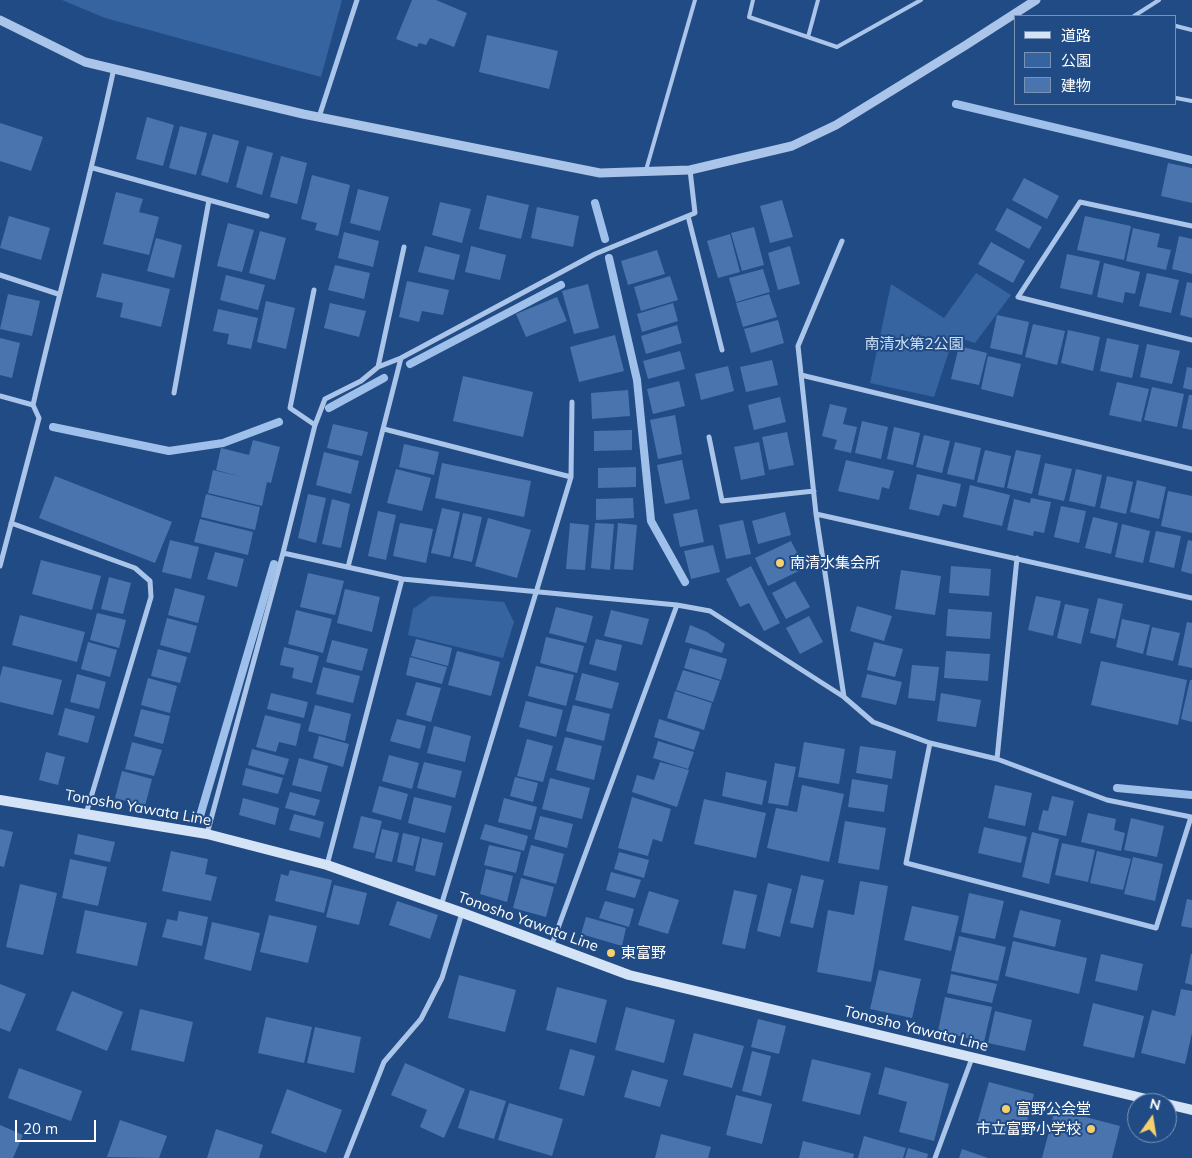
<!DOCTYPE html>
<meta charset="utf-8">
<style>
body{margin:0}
#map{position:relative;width:1192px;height:1158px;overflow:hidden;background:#214b84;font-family:Mulish,"Noto Sans JP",sans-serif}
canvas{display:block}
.legend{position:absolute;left:1014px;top:15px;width:162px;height:90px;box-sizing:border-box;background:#214b84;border:1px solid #7a93b5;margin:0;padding:6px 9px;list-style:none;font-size:15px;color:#fff}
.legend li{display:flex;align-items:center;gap:10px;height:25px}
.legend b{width:25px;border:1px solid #7a93b5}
.north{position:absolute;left:1127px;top:1093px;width:50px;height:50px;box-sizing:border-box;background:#214b84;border:1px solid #7a93b5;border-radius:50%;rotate:13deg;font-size:14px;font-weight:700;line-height:20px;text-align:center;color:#fff}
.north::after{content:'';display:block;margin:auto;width:18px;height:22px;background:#f5d06c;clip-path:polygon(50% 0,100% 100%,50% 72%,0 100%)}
.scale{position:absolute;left:15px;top:1120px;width:81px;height:22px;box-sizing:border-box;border:2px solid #fff;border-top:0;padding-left:6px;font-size:15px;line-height:18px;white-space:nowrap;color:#fff;-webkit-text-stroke:4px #214b84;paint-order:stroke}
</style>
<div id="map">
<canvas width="1192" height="1158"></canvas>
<ul class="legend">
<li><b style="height:6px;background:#d5e3f7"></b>道路</li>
<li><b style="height:14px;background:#3564a1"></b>公園</li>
<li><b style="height:14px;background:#4a74ad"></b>建物</li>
</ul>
<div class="north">N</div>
<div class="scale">20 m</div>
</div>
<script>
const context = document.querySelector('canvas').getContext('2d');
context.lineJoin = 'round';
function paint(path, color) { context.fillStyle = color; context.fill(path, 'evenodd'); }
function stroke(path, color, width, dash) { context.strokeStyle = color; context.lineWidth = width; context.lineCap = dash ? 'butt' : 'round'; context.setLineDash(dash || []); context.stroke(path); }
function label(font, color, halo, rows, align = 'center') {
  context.font = font + ' Mulish,"Noto Sans JP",sans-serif'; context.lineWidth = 4; context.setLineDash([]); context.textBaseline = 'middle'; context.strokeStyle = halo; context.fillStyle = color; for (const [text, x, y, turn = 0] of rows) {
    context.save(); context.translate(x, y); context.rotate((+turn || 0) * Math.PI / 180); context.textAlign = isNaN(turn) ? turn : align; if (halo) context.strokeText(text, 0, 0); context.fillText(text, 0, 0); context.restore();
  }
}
const green = new Path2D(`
 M62,0H342L321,77L105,18Z
 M976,273L1011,295L975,343L954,336L934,397L870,383L891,284L944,318Z
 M431,596L504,602L514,622L503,658L408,635L413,609Z`);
const stream = new Path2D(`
 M956,104L1192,160
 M595,203L605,239
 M609,258L637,380L651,521L685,582
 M410,364L561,285
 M329,408L384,378
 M53,427L169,451L223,443L279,422
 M1117,788L1192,795
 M200,816L274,564`);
const building = new Path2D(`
 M412,0H436L467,13L454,47L430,38L426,45L419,43L417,47L396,39Z
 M487,35L558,51L549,89L479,72Z
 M147,117L174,125L163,166L136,159Z
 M0,123L43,137L31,171L0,161Z
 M180,126L207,133L196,175L169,168Z
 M213,134L239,141L228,183L201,175Z
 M247,146L273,153L262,195L236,187Z
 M281,156L307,163L297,204L270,197Z
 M1168,163L1192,168V203L1161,196Z
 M312,175L350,185L338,236L315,230L317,223L301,219Z
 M1024,178L1059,196L1047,219L1012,200Z
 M358,189L389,197L380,231L350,223Z
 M116,192L143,199L139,212L159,217L149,255L103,244Z
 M487,195L529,205L521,239L479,229Z
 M782,200L793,237L770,243L760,206Z
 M440,202L471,209L462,243L432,235Z
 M537,207L579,216L573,247L531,238Z
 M1007,208L1042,227L1029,249L995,230Z
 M9,216L50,228L41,260L0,248Z
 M1085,216L1131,226L1124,260L1077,250Z
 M228,223L254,230L242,272L217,266Z
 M754,227L764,265L742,271L731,233Z
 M1133,228L1160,234L1157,247L1171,250L1166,270L1126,261Z
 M260,231L286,238L275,280L249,273Z
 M344,232L379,241L373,267L338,258Z
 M730,234L740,272L718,278L707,241Z
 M1179,236L1192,239V274L1172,269Z
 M156,238L182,245L174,278L147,271Z
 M991,242L1025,261L1013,283L978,264Z
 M425,246L460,255L454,280L418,272Z
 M471,246L506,255L500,280L465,272Z
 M790,246L800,284L778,290L768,253Z
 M657,250L665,274L628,285L621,261Z
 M1067,254L1100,261L1092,295L1060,288Z
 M1104,263L1140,272L1135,294L1125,292L1123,303L1097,297Z
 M335,265L370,273L364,299L328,290Z
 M763,269L770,292L736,302L729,278Z
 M102,273L170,289L161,327L120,317L123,303L96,297Z
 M1147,273L1179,280L1171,313L1139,306Z
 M226,275L265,285L258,310L220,300Z
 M670,276L678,300L641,311L634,287Z
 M407,281L449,290L443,315L422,311L419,322L399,317Z
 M1187,282L1192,283V318L1180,315Z
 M588,284L599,328L574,334L562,291Z
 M8,294L40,301L32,336L0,329Z
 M769,294L777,317L743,327L736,303Z
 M557,297L567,321L526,337L516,314Z
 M266,301L295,308L286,349L257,342Z
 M330,303L366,311L359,337L324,328Z
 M673,303L678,321L642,332L637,314Z
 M218,309L258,318L251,349L227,344L229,334L213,331Z
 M997,315L1029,322L1022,355L990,348Z
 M778,320L784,343L751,353L744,329Z
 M1033,324L1065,331L1057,365L1025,357Z
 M677,325L682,343L646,354L641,336Z
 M1068,330L1100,337L1093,371L1061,363Z
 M615,335L624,371L579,382L570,347Z
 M0,338L20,343L12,378L0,375Z
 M1107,338L1139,345L1132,378L1100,371Z
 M1147,344L1180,351L1172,384L1140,377Z
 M959,346L987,353L979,385L951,379Z
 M680,351L685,369L648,379L643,361Z
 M988,356L1021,364L1013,397L981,389Z
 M772,360L778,385L746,392L740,367Z
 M728,366L734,391L701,400L695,374Z
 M1187,367L1192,368V390L1183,388Z
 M463,376L533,392L523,437L453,421Z
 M679,381L685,406L653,414L647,389Z
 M1117,382L1149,389L1141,422L1109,415Z
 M1152,387L1184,394L1177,427L1144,420Z
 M628,390L630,416L592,419L591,393Z
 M1189,395H1192V430L1182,428Z
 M780,397L786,422L754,430L748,405Z
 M830,404L847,408L843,424L857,427L851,453L834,449L837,440L822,436Z
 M675,415L682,454L658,459L650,420Z
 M862,421L888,427L881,459L855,453Z
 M333,424L368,432L362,456L327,448Z
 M894,427L920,433L913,465L887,459Z
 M632,430V450L594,451V431Z
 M787,432L794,465L769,470L762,437Z
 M924,435L950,441L942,473L916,467Z
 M253,440L280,447L271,483L267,482L262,506L208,493L213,470L242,477L216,470L221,448L249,455Z
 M759,442L765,475L741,480L734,447Z
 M955,442L981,448L974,480L947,474Z
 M404,444L439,452L434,475L399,467Z
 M985,450L1011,456L1004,488L977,482Z
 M1016,450L1041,455L1032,494L1007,488Z
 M324,452L359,461L351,494L316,485Z
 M682,460L690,499L665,504L657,465Z
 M846,460L894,471L889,489L882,487L879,500L838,491Z
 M442,463L531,481L524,517L435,498Z
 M1045,463L1072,469L1064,501L1038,495Z
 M636,467V487L598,488V468Z
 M396,469L431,478L422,511L387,503Z
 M1076,469L1102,475L1095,507L1069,501Z
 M917,474L961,484L956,507L943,504L939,516L909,509Z
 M55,476L172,522L155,563L39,518Z
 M1107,476L1133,482L1126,514L1100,508Z
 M1137,480L1166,487L1159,519L1130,512Z
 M970,485L1010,495L1002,526L963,517Z
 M1168,491L1192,496V533L1161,526Z
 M206,494L260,507L255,530L201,517Z
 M308,494L326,498L316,543L298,538Z
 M633,498L634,518L596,520V499Z
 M1031,498L1051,502L1044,533L1034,531L1033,536L1007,530L1014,499L1030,503Z
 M332,499L350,504L341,548L322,544Z
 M1061,506L1086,511L1079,543L1054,537Z
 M442,508L460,512L450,557L431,553Z
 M697,509L704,542L680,547L673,514Z
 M378,511L396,515L386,560L368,556Z
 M785,512L791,535L758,544L752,521Z
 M463,513L482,517L472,562L453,558Z
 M1093,517L1118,523L1111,554L1085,548Z
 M488,518L531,530L517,578L475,566Z
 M200,519L253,532L248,555L194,542Z
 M743,520L751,554L726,559L719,525Z
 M400,523L433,529L426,563L393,556Z
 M570,523L589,525L585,570L566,569Z
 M595,523L614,524L610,570L591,568Z
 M618,523L637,525L633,570L614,569Z
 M1122,524L1150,531L1143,563L1115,557Z
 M1156,531L1181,536L1174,568L1149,562Z
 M170,540L199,547L191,579L162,572Z
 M1188,540L1192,541V574L1181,571Z
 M791,541L805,568L768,586L755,558Z
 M713,545L720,572L691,579L684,551Z
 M215,552L244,559L237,587L207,579Z
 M41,560L101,576L92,610L32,594Z
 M751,566L780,623L764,631L749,603L740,607L726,579Z
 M951,566L991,569L989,596L949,593Z
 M901,570L941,576L935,615L895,609Z
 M308,573L344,581L335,615L300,607Z
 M109,577L131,583L123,614L101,609Z
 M795,581L810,607L786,619L772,593Z
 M175,588L205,596L198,623L168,615Z
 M345,589L380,597L372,632L337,623Z
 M1036,596L1061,601L1053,636L1028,630Z
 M1098,598L1123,604L1115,639L1090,633Z
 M1065,604L1089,609L1081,644L1057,638Z
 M857,606L892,616L884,641L850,631Z
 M556,607L593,616L586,643L549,633Z
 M948,609L992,612L990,639L946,636Z
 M296,610L332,619L323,653L288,644Z
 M611,610L649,619L642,645L604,636Z
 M97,613L126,620L119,648L90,640Z
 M20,615L85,632L77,662L12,645Z
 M809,616L823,642L800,654L786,628Z
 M167,618L197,626L190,653L160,645Z
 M1122,619L1150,625L1143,654L1116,647Z
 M1187,622L1192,623V668L1178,665Z
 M690,625L707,632L725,644L722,653L685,642Z
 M1152,627L1180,633L1173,661L1146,655Z
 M546,637L584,646L577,673L540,663Z
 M416,639L452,648L448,666L411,656Z
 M596,639L622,645L616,671L589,664Z
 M332,640L368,649L362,671L326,662Z
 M88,642L117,650L110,677L81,669Z
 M874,642L903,649L895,677L867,670Z
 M284,647L319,656L312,683L292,678L294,668L280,665Z
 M690,648L727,659L721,680L684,668Z
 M158,649L187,657L180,683L151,676Z
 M457,651L500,662L491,696L448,685Z
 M946,651L990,654L988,681L944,678Z
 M410,657L447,667L442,684L406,675Z
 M1101,661L1187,680L1178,725L1091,705Z
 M912,665L939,667L935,701L908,698Z
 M3,666L62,680L53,715L0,702V677Z
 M536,666L574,675L566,706L528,696Z
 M323,667L360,676L353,703L316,694Z
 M683,670L720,681L713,702L676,690Z
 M582,673L619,683L612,709L575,700Z
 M77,674L106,682L99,709L70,702Z
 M867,674L902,682L896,705L861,697Z
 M148,678L177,686L170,713L141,705Z
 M1190,680H1192V722L1181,719Z
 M416,682L441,688L431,722L406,715Z
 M675,691L712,703L704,730L667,718Z
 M271,693L308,702L304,718L267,709Z
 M941,693L981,700L976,727L937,721Z
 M526,701L563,710L556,737L519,727Z
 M315,705L351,714L345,741L308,731Z
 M573,705L610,714L604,741L566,731Z
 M65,708L95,716L88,743L58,735Z
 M141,709L170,716L163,744L134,736Z
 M265,715L301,724L296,746L279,742L276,752L256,747Z
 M397,719L426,726L420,749L390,741Z
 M659,719L700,732L694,750L654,737Z
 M434,726L471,736L465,762L427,753Z
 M319,736L349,744L343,767L313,758Z
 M565,737L602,746L594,780L556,770Z
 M527,739L553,746L543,782L517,776Z
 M658,741L694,752L688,769L653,758Z
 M132,742L162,750L154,776L125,769Z
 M804,742L845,749L839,784L798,777Z
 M860,746L896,751L892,779L856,773Z
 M252,749L289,759L284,775L248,765Z
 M46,752L65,757L58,785L39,780Z
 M389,755L419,763L412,789L382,781Z
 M299,758L328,766L321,792L292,785Z
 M424,762L462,771L455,798L417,788Z
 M660,762L689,770L677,807L632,792L637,775L654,780Z
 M775,763L796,767L788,806L768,803Z
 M246,768L283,778L278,794L242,785Z
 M122,771L152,779L145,806L115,798Z
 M726,772L767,781L762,805L722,796Z
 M515,777L538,783L533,802L510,796Z
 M550,778L590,788L582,819L542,809Z
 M852,779L888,785L884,812L848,807Z
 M802,785L844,794L829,862L767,848L776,808L797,812Z
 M995,785L1032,793L1025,826L988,818Z
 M379,786L408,794L401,820L372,812Z
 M290,792L320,800L315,816L285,808Z
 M1052,796L1074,801L1066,836L1038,830L1043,810L1048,811Z
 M414,797L452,806L445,833L408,823Z
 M632,797L671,809L662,842L653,839L648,856L618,848Z
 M243,798L279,808L275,825L239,815Z
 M504,798L537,807L531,830L498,822Z
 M704,799L766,813L756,858L694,844Z
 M1088,813L1116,819L1114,830L1125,833L1121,851L1081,842Z
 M294,814L324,822L320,838L289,830Z
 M361,816L382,821L374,853L353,848Z
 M540,816L573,824L567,848L534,839Z
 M1131,818L1164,826L1157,857L1124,850Z
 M845,821L886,828L879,870L838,863Z
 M485,824L528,836L524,851L480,839Z
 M984,827L1027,837L1021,863L978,853Z
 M0,829L13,832L4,867L0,866Z
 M382,829L399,833L392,862L375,858Z
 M1032,832L1059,839L1049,884L1022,877Z
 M403,833L420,837L413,866L397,862Z
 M78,834L115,842L110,862L74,854Z
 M422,838L443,843L435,876L415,871Z
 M1062,843L1095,850L1088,882L1055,875Z
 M489,845L521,852L516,873L484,865Z
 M531,845L564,854L556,884L523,875Z
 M171,851L208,859L205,874L217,877L211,901L162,891Z
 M1097,851L1131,859L1123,890L1090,883Z
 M619,852L649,860L644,878L614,869Z
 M1133,857L1163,864L1155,901L1124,894Z
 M70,859L107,867L98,906L62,898Z
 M486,869L513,876L507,902L480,894Z
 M290,870L332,880L324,913L275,901L281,874L288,876Z
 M611,872L641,880L635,898L606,890Z
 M801,875L824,880L813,928L790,923Z
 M521,878L554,887L546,917L513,908Z
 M860,881L888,886L871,982L817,972L828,910L854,915Z
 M768,883L792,889L780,937L757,931Z
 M20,884L57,893L43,955L6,947Z
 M334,885L367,893L359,925L326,917Z
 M734,890L757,895L745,949L722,944Z
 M649,891L679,900L668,934L638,925Z
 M969,893L1004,901L995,939L961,932Z
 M1187,899L1192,900V928L1181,926Z
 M397,901L438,915L430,939L389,925Z
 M605,901L634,909L629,927L599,918Z
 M912,906L959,916L951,951L904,940Z
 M85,910L147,923L137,966L76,953Z
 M1020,910L1061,920L1055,947L1013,937Z
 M179,911L208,917L202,946L162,937L167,919L177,921Z
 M269,915L317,926L308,963L260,952Z
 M586,917L626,928L622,946L581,934Z
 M212,922L260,933L251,971L204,959Z
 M959,936L1006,947L998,981L951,971Z
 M1013,941L1087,958L1079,994L1005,976Z
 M1101,954L1143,964L1137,991L1095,981Z
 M1191,954H1192V985L1185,983Z
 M879,970L921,979L912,1018L870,1009Z
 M951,974L997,984L992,1003L947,993Z
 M459,975L516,990L505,1032L448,1018Z
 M0,984L26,994L10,1032L0,1028Z
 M557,987L607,1000L596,1043L546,1030Z
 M1181,989L1192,991V1033L1185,1064L1141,1053L1152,1010L1175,1016Z
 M72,991L123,1012L107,1051L56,1030Z
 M945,997L992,1007L984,1042L938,1031Z
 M1093,1003L1144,1016L1134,1058L1083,1046Z
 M626,1007L675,1020L664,1063L615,1050Z
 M140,1009L193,1022L184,1062L131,1050Z
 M995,1011L1032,1020L1025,1051L988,1043Z
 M266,1017L312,1027L304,1063L258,1053Z
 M758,1019L786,1026L779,1054L751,1047Z
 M315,1027L361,1037L354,1073L307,1063Z
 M694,1033L744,1046L732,1088L683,1075Z
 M570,1049L595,1056L584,1096L559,1089Z
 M752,1051L771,1056L761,1096L742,1091Z
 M812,1059L871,1073L860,1115L802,1101Z
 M405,1063L465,1089L444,1138L420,1127L427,1110L391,1095Z
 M885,1067L949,1084L934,1141L899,1132L907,1102L878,1094Z
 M19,1068L82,1091L71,1121L8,1098Z
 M632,1070L668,1080L660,1107L624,1097Z
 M989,1082L1034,1094L1023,1137L977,1124Z
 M287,1089L342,1110L326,1153L271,1133Z
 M470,1090L506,1101L494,1139L458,1128Z
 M736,1095L772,1104L762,1144L726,1135Z
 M509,1103L563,1119L552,1156L498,1140Z
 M1055,1109L1120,1126L1112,1158H1042Z
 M120,1120L167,1136L159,1158L107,1157Z
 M0,1125L23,1135L13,1158H0Z
 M216,1129L263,1145L259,1158H207Z
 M661,1134L711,1147L708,1158H655Z
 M864,1136L906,1148L903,1158H858Z
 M803,1141L854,1154L853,1158H799Z
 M908,1148L928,1154L927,1158H905Z
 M962,1149L988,1158H959Z`);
const service = new Path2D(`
 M753,0L749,17L837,47L921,0
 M1134,16L1159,0
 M1176,26L1192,30
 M808,37L818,0
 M1176,98L1192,101
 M646,170L695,0`);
const minor = new Path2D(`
 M319,117L357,0
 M93,168L267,216
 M688,216L722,350
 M1192,226L1080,202L1018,297L1192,340
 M842,241L798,346L816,514L844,697
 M0,275L58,294
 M314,290L290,408L315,425
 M378,367L404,247
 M801,375L1192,469
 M174,393L209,200
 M0,396L33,405
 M384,429L571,477
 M709,437L722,501L814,491
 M816,514L1192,598
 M11,523L135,568L150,581L151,597L86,814
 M283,553L402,579L677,605L710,611L844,697L873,722L930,743L997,759L1107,800L1191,817L1156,928L906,863L930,743
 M0,566L39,418L33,405C59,292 90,181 114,68
 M348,567L401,358
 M997,759L1017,558
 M207,834L283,553L315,425L325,399L361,381L378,367L401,358L595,254L695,213L690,170
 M327,865L402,579
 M441,906L571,477L572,402
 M551,947L677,605
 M346,1158L384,1062L421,1019L442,978L462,913
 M935,1158L972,1058`);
const tertiary = new Path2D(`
 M0,20L85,62L303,114L600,173L690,170L792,146L836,125L966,45L1036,0`);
const secondary = new Path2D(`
 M0,800L207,834L327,865L463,913L629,975L1163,1103
 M1167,1104L1192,1110`);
const markers = [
 [780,563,5,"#f5d06c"],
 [611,953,5,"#f5d06c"],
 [1006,1109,5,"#f5d06c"],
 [1091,1129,5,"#f5d06c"]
];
const parkNames = [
 ["南清水第2公園",914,344]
];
const poiNames = [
 ["南清水集会所",790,563],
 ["東富野",621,953],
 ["富野公会堂",1016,1109],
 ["市立富野小学校",1081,1129,"right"]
];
const streetNames = [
 ["Tonosho Yawata Line",138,808,10],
 ["Tonosho Yawata Line",528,922,20],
 ["Tonosho Yawata Line",916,1029,14]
];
paint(green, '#3564a1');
stroke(stream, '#9ec0ea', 8);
paint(building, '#4a74ad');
stroke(service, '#aac5e9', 4);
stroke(minor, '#aac5e9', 5);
stroke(tertiary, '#aac5e9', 9);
stroke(secondary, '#d5e3f7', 10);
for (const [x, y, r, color] of markers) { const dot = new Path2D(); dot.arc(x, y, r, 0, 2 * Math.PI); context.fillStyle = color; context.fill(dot); stroke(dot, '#214b84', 2); }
label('15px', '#cee0f7', '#214b84', parkNames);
label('15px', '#fff', '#214b84', poiNames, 'left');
label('15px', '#fff', '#214b84', streetNames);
</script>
